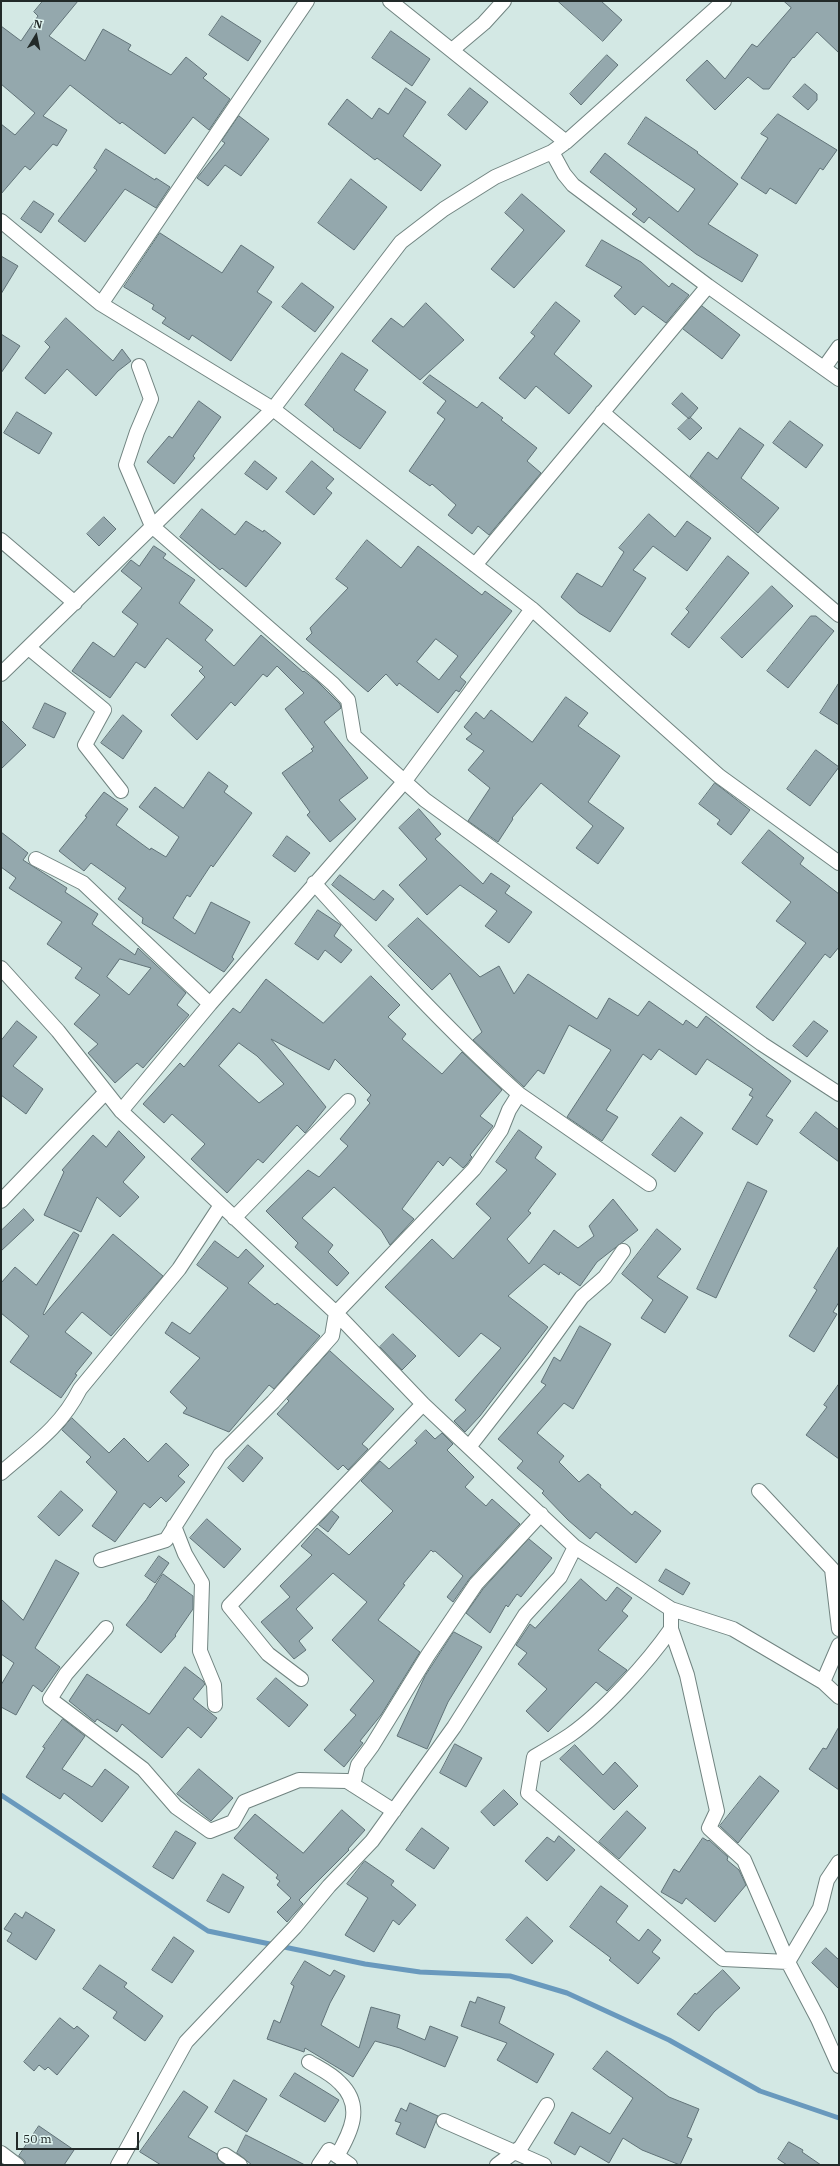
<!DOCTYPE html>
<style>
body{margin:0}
#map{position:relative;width:840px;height:2166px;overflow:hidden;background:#d3e8e4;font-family:"IBM Plex Serif",serif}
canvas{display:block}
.frame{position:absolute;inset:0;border:2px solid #222a29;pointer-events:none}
.north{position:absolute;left:16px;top:16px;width:40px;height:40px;-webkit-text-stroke:3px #e0f5f1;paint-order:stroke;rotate:10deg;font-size:11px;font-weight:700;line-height:16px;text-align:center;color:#222a29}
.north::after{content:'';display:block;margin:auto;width:14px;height:18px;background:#222a29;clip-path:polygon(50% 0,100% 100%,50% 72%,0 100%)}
.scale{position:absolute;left:16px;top:2132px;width:123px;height:18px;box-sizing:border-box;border:2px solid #222a29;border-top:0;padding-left:5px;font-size:12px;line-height:14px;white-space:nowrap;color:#222a29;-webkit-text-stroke:3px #e0f5f1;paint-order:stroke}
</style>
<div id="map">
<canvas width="840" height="2166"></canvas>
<div class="frame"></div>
<div class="north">N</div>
<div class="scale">50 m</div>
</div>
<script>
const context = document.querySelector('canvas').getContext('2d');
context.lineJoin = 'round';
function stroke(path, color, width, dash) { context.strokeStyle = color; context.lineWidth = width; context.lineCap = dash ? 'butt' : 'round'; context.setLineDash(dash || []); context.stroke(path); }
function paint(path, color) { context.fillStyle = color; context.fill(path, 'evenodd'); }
const stream = new Path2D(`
 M1,1795L208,1931L365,1964L420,1972L510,1976L567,1993L669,2040L760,2091L839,2118`);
const building = new Path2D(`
 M43,1H78L49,36L85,61L103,29L131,45L128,50L171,75L186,57L207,74L203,78L230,99L209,130L193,117L165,154L122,122L120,124L70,85L43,116L67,130L57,146L53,144L30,170L25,166L1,194V124L15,135L35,113L1,84V26L21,41L38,16L34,12Z
 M558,1H601L622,20L603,41Z
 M784,1H839V53L817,32L794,58L793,57L769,89H763L748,77L715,110L686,80L707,60L725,79L752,44L757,47L791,8Z
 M222,16L261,41L248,61L209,35Z
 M391,31L430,59L412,86L372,58Z
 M607,55L618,65L581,105L570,94Z
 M805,84L817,94V100L808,110L793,97Z
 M406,88L426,102L403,136L441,165L421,191L377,158L375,160L328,124L347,99L372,119L379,108L388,114Z
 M470,88L488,102L466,130L448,115Z
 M778,114L837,150L823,170L820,168L796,204L770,188L766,194L741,178L768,138L761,134Z
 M239,116L269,139L241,176L225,165L208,186L197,178L225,143L222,141Z
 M646,117L698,152L697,153L738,184L708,224L758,255L742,282L696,254L649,217L644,223L632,214L637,209L590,172L605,153L678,212L695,189L628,144Z
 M106,149L155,180L156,178L170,187L156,208L125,189L85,242L58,221L97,170L94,168Z
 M351,179L387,207L354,250L318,223Z
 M522,194L565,231L514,288L491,269L524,230L505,213Z
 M34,201L54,214L41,233L21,219Z
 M160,233L222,273L241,245L274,267L257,292L272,302L231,361L192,335L189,340L162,323L166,318L152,309L154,305L124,287Z
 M602,240L641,262L669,287L672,283L689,295L666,323L643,306L635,315L614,296L622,287L586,266Z
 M1,256L18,266L1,294Z
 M302,283L334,307L315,332L282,307Z
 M556,302L580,321L554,354L592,386L569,414L536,386L525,399L499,378L535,336L531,333Z
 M426,303L464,340L420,380L372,341L391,318L403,327Z
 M702,306L740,335L722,359L683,329Z
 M66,318L113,361L122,349L131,361L118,371L96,396L67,369L45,394L25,378L50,347L45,342Z
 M1,334L20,346L1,373Z
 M342,353L368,370L354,390L386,412L360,449L333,430L334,429L305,405Z
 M430,375L477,408L482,402L503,418L501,420L537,448L527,461L541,473L489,535L478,526L472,534L448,515L456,505L432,484L430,486L409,471L445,419L437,413L446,401L423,383Z
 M682,393L698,408L689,419L672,404Z
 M199,401L221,417L193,456L195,458L174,484L147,462L169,436L172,438Z
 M17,412L52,433L39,454L4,433Z
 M690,417L702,428L690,440L678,429Z
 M790,421L823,445L806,468L773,443Z
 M740,428L764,445L741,478L779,508L758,533L690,476L708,452L717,459Z
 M255,461L277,478L267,490L245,474Z
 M312,461L334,479L326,488L332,493L314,515L286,492Z
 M202,509L235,535L246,521L263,532L264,530L281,543L246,587L222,568L220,570L180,537Z
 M649,514L675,537L687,521L711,538L687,571L653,546L633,570L646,578L610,632L579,613L561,597L577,573L602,587L624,552L619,548Z
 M104,517L116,529L99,546L87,534Z
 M367,540L401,568L418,546L482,595L485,591L512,611L460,677L466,682L459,692L456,690L438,713L399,683L397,686L386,674L368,692L306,639L312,633L310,628L348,588L336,579ZM436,639L458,656L439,680L417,662Z
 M154,546L166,554L163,558L195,580L179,603L213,630L205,640L234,666L261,635L303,672L304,671L318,682L340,704L341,708L324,722L368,778L339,800L356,819L330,842L307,815L310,812L282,773L313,751L311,749L314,747L285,709L304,693L277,666L267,677L263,674L235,706L231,702L197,740L171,715L205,677L199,671L203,667L167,638L145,668L136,662L110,698L72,671L93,642L114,657L138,624L122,612L142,588L121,571L131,560L139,566Z
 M728,556L749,573L689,648L671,634L689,612L686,609Z
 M772,586L793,606L742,658L721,638Z
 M811,616H816L834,631L788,688L767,671Z
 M839,683V725L820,713Z
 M566,697L588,713L578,726L620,756L588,802L624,828L598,864L576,848L593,826L541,783L512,818L513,819L498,842L468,821L490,788L468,770L484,751L466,739L472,734L464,727L476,712L484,719L491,710L532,742Z
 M45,703L66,713L54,738L33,728Z
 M123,715L142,731L123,759L101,743Z
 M1,720L26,745L1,769Z
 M816,750L839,767L810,806L787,789Z
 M209,772L228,786L224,792L252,813L213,867L211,865L190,897L187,895L173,918L195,934L211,902L250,922L232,957L234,959L224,972L142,923L143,918L118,899L126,888L91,863L84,871L59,851L87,817L85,816L104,792L128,809L116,825L150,850L151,848L166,857L179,837L139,807L155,787L183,808Z
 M715,783L750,810L731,835L717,824L720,820L699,804Z
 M419,809L441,834L435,839L483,884L491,873L510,886L505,893L532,912L509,943L485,926L497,911L460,885L427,915L399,885L427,859L399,828Z
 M769,830L804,858L800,864L839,894V947L830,958L825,954L773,1021L756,1007L806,943L776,921L791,902L742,863Z
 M1,832L28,853L23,860L67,888L65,892L98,914L92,924L135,955L138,948L139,949L186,993L177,1005L189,1015L143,1068L137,1063L115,1083L88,1053L98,1044L74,1024L100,995L75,978L82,968L47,944L62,922L9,888L16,878L1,867ZM120,959L151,968L129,995L107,977Z
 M287,836L310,853L295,872L273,856Z
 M340,875L374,900L383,890L394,899L376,921L332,885Z
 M318,910L341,925L334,936L352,950L341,963L325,950L318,960L295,944Z
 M418,918L480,977L499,966L514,994L528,974L597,1019L609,998L638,1016L649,1001L683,1025L686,1020L697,1028L706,1016L791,1081L766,1116L773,1120L757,1145L732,1129L753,1097L749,1095L753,1089L707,1059L696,1075L659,1049L651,1060L643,1054L606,1110L618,1117L602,1141L567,1117L611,1050L569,1025L544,1074L538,1070L524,1087L473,1040L482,1032L450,973L432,990L388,946Z
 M371,976L400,1005L388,1017L406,1034L402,1039L442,1074L462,1052L502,1090L480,1116L493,1126L470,1155L472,1157L467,1164L463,1168L450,1157L443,1166L438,1161L402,1209L414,1219L390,1245L381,1230L334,1187L302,1218L333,1245L328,1252L349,1273L337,1286L295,1247L298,1243L266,1211L308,1170L319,1177L348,1146L340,1139L370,1103L367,1100L371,1095L335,1059L329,1070L271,1039L326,1107L305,1133L297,1125L263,1163L258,1159L227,1193L191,1159L205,1144L172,1114L164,1123L143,1104L180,1063L184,1067L233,1008L240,1013L266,979L323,1023ZM239,1043L257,1056L284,1084L259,1103L219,1066Z
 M17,1021L37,1037L13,1066L43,1089L26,1114L1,1095V1041Z
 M814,1021L828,1031L807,1057L793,1046Z
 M816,1112L839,1130V1162L800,1133Z
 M681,1117L703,1133L675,1172L652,1155Z
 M519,1130L542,1147L535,1158L556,1174L528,1211L531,1213L507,1239L529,1264L554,1230L578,1248L594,1236L589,1226L613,1199L638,1230L597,1262L580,1286L560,1272L559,1275L544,1264L508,1296L548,1327L480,1416L465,1432L454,1421L466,1410L455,1400L501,1348L481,1333L459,1357L385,1287L432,1239L453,1259L491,1218L476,1204L507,1170L496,1162Z
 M119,1131L145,1157L123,1182L139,1197L120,1217L97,1197L81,1232L44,1215L64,1172L62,1170L93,1135L106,1147Z
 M748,1182L767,1191L716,1298L697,1289Z
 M24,1209L34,1220L1,1251V1231Z
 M657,1229L681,1249L657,1277L688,1297L665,1333L641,1318L653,1300L622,1274Z
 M74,1232L79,1235L43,1314L44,1315L113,1234L163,1276L111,1336L82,1312L65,1332L92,1353L75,1374L77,1375L61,1398L10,1362L29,1336L1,1313V1283L15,1267L36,1285Z
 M215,1241L238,1258L246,1249L264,1266L248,1283L275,1305L277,1303L320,1336L274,1389L269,1385L229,1432L183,1413L187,1408L170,1392L200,1358L165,1333L172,1322L190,1334L228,1288L197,1265Z
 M839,1246V1302L833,1312L837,1314L814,1352L789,1336L817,1290L814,1288Z
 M580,1326L611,1344L573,1409L564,1403L537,1433L564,1456L559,1462L579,1482L588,1474L601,1485L600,1487L632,1515L635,1511L661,1531L636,1563L596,1532L590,1539L568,1520L542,1493L544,1491L517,1468L523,1461L498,1439L546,1385L541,1382L554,1357L560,1361Z
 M393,1334L416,1356L402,1370L380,1347Z
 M330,1351L394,1409L362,1444L368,1449L348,1470L343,1465L338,1470L277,1414L289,1401L287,1399Z
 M839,1384V1459L806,1435L827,1407L824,1405Z
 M72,1418L109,1453L124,1438L148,1462L166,1443L189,1465L178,1476L185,1482L166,1502L161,1497L150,1508L144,1503L115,1542L92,1526L117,1492L86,1462L91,1457L62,1430Z
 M426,1430L435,1439L442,1433L453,1444L447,1450L474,1477L465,1487L486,1506L492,1499L520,1524L470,1578L453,1602L447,1597L463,1576L435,1551L433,1552L431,1550L403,1584L405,1585L378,1620L420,1652L381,1715L360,1741L363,1743L344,1767L324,1750L356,1715L350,1710L374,1681L332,1640L367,1602L333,1573L296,1609L313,1628L299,1641L306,1650L294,1659L261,1622L290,1597L280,1586L312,1555L301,1546L317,1528L349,1555L393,1511L361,1481L380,1461L389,1469L417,1443L415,1441Z
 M248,1445L263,1458L243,1482L228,1468Z
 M61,1491L83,1510L59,1536L38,1517Z
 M332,1511L339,1517L328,1532L319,1525Z
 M207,1519L241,1549L224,1568L190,1538Z
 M529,1539L552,1558L521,1597L517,1594L508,1607L506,1605L490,1633L466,1613L483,1589Z
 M159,1556L169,1563L155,1583L145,1576Z
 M56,1560L79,1573L35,1648L60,1667L42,1692L33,1685L16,1715L1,1707V1685L14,1663L1,1654V1599L23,1620Z
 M666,1569L690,1583L683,1595L659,1581Z
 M163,1574L193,1596V1609L175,1635L176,1636L161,1653L126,1625L146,1600Z
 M581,1579L606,1601L617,1587L632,1598L622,1611L628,1616L598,1650L627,1670L607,1691L596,1682L548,1732L526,1711L547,1689L518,1664L527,1653L516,1645L530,1624L535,1628Z
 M454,1632L482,1647L448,1702L427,1749L397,1736L425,1676Z
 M185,1667L203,1681L205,1684L193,1699L217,1718L201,1738L188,1727L162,1758L122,1724L117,1732L97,1719L95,1722L69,1701L87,1674L149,1714Z
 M276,1678L308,1705L289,1727L257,1699Z
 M63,1719L85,1736L62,1769L92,1787L105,1769L129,1787L102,1822L64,1793L60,1799L26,1777L45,1748L43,1747Z
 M839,1727V1790L809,1769L823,1748L826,1749Z
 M455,1744L482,1758L466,1787L440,1773Z
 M575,1745L603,1775L615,1762L638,1786L614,1810L560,1759Z
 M199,1769L233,1798L211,1821L177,1794Z
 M760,1776L779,1791L738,1843L720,1826Z
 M504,1790L518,1804L494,1826L481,1812Z
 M342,1810L365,1830L348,1849L349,1850L299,1900L303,1904L287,1922L277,1912L291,1898L277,1885L280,1881L276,1878L278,1875L234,1838L255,1814L303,1853Z
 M627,1811L646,1828L619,1859L599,1842Z
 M422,1828L449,1848L434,1869L406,1850Z
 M176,1831L196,1843L173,1879L153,1867Z
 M559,1836L575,1850L547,1881L525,1861L547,1837L554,1842Z
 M703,1838L708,1841L709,1840L728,1857L727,1860L739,1870L746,1885L715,1922L686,1898L682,1904L661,1892L674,1869L679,1872Z
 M365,1861L394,1881L391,1885L416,1905L399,1925L393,1920L374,1952L345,1935L368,1898L347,1884Z
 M223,1874L244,1887L229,1913L207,1901Z
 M601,1886L628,1906L616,1922L639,1941L648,1929L661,1940L652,1952L660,1958L638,1984L609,1960L611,1958L570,1927Z
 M26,1912L55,1930L36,1960L7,1941L12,1933L4,1929L15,1913L22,1918Z
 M527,1917L553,1941L532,1964L506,1940Z
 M174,1937L194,1951L172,1983L152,1970Z
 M826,1948L839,1960V1989L812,1963Z
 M305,1961L330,1976L334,1970L345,1976L330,2003L321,2025L359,2048L371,2007L400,2015L397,2028L425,2040L430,2026L458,2037L445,2067L400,2048L375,2041L353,2077L305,2048L304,2052L267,2039L274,2020L280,2023L294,1986L291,1984Z
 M100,1965L127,1983L124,1987L163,2016L145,2041L113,2018L117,2012L83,1989Z
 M723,1970L740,1988L714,2012L699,2031L677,2014L695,1993L696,1994Z
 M478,1997L505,2007L499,2023L554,2054L537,2083L497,2060L507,2043L461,2026L470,2001L475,2003Z
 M60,2018L74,2029L77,2026L89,2036L57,2075L48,2067L45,2070L39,2065L34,2071L24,2062Z
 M607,2051L669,2097L699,2109L687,2137L692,2139L680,2165L642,2150L623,2138L609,2163L580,2146L575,2155L554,2143L572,2112L610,2134L633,2098L593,2069Z
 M295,2073L339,2100L325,2122L280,2096Z
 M234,2080L267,2099L247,2132L215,2112Z
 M184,2091L208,2107L188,2137L217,2154L218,2159L225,2165H161L140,2152Z
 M410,2103L438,2116L425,2148L396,2134L401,2123L395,2121L401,2108L406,2111Z
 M39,2126L74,2150L64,2165H25V2161L19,2156Z
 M246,2135L305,2165H252L237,2153Z
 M789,2142L803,2150L802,2152L821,2165H787L778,2159Z`);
const minor = new Path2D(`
 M390,1L566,142
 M452,50L484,23L504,1
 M552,152L564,174L573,185L708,286L839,379
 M1,221L101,304L273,409L532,609L719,776L839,863
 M101,304L307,1
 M139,366L151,399L137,432L126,465L152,526L333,684L348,700L354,736L425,800L762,1044L839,1094
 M824,368L839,347
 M602,412L839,615
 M1,540L75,603
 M475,565L708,286
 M29,648L104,710L85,745L121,791
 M1,674L273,409L401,242L444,209L495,177L552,152L566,142L724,1
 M36,859L83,883L210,1004
 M1,968L58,1031L121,1111L336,1313L423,1404L575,1547L671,1609L733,1629L823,1682L839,1697
 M519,1094L649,1184
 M121,1111L210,1004L404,782L532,609
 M1,1201L105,1093
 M234,1218L348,1101
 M469,1447L536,1361L582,1297L605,1277L623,1251
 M1,1473C32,1446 61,1427 80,1389L179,1269L221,1205
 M759,1491L832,1569L839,1629
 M174,1526L185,1554L202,1583L200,1651L214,1685L215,1705
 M101,1560L166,1540L220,1455L273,1402L332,1336L336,1313L474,1169L501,1130L509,1110L519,1094C446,1029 380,956 314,883
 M106,1628L66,1674L50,1699L143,1769L176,1807L210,1831L233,1822L244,1802L299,1780L347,1781L394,1811
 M671,1629C648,1662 603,1712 570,1735C558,1743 546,1750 534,1757L528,1793L723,1959L788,1962L744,1860L709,1828L717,1811L687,1675L671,1629V1609
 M301,1679L268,1654L229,1606L423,1404
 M823,1682L839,1645
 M353,1785L358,1765L372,1746L428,1655L476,1584L541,1514
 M839,1862L827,1880L820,1908L788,1962L818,2019L839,2066
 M309,2062C319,2068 332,2074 340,2083C364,2106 351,2132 337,2156
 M444,2121L544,2165
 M1,2153L17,2165
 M225,2155L240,2165
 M118,2165L186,2042L295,1927L329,1886L372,1841L454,1727L525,1615L560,1577L575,1547
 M319,2165L329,2150L350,2165
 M497,2165L521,2147L547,2105`);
stroke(stream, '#6999bd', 5);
paint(building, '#94a8ad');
stroke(building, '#617378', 1);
stroke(minor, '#718481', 16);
stroke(minor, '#fff', 14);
</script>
